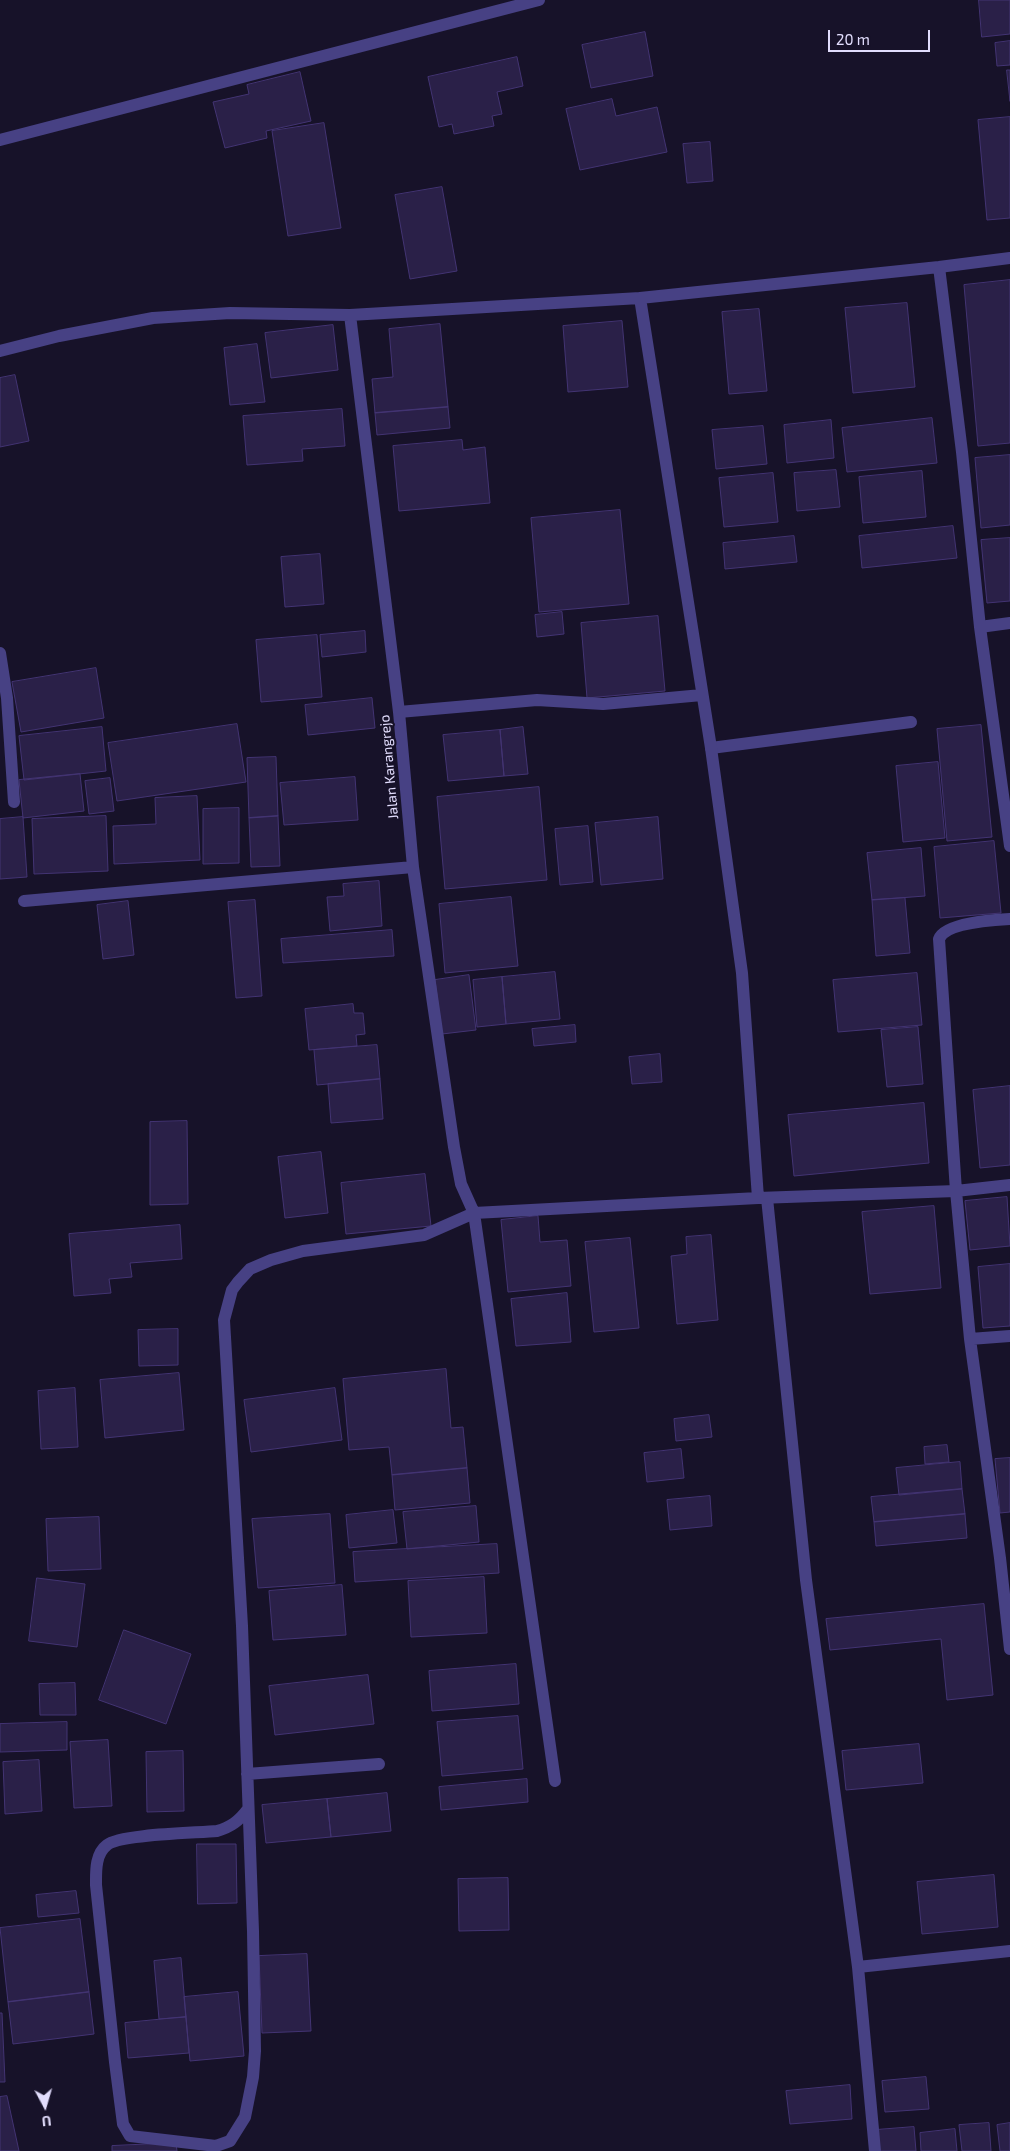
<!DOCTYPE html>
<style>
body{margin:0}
#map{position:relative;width:1010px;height:2151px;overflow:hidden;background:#171229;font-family:"Exo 2",sans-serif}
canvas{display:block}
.north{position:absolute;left:20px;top:2081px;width:50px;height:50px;-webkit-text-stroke:4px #171229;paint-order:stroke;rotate:174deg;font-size:14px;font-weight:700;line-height:20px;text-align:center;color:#e2ddfd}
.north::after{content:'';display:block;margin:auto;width:18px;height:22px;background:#e2ddfd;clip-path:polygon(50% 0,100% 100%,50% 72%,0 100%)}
.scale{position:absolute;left:828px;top:30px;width:102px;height:22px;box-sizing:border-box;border:2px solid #e2ddfd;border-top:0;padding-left:6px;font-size:15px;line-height:18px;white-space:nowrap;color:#e2ddfd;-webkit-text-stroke:4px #171229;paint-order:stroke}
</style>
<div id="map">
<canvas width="1010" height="2151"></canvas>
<div class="north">U</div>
<div class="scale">20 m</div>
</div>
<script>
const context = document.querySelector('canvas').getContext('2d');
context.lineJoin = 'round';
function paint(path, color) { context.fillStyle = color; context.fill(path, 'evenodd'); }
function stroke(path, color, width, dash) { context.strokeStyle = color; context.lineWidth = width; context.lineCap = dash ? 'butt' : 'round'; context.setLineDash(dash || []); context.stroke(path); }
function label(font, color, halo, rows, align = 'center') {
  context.font = font + ' "Exo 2",sans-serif'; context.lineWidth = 4.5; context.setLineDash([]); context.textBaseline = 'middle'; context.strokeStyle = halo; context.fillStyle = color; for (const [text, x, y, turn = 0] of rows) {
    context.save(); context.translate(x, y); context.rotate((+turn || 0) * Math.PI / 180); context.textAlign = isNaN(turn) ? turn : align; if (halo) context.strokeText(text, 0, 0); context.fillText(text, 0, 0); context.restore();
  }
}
const building = new Path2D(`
 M979,0H1010V34L982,37Z
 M645,32L653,76L591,88L582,45Z
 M1010,41V65L997,66L995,43Z
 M517,57L523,86L497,92L502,114L492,116L494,126L454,134L452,124L439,127L428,77Z
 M1007,70H1010V101Z
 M300,72L311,121L266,131L267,138L225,148L213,102L249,94L247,85Z
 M612,99L616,116L657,107L667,152L580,170L566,109Z
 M1010,117V218L987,220L978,120Z
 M324,123L341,228L288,236L272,131Z
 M710,142L713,181L687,183L683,144Z
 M442,187L457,271L410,279L395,195Z
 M1010,280V443L978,446L964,285Z
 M907,303L915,387L853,393L845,308Z
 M759,309L767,391L729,394L722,312Z
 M622,321L628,387L568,392L563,326Z
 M440,324L448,407L375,413L372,379L393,377L389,329Z
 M333,325L338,370L271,378L265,333Z
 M257,344L265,402L230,405L224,348Z
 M15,375L29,441L0,447V378Z
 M448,407L450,428L377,435L375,413Z
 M342,409L345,446L302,449L303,461L247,465L243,416Z
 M932,418L937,463L847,472L842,428Z
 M831,420L834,458L787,463L784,425Z
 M763,426L767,464L716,469L712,430Z
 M462,440L463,450L485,447L490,503L399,511L393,446Z
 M1010,455V525L981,528L975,458Z
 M836,470L840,507L797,511L794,473Z
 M922,471L926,517L863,523L859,477Z
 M773,473L778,522L724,527L719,478Z
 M620,510L629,604L539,612L531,518Z
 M953,526L957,558L862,568L859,536Z
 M794,536L797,562L725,569L723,543Z
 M1010,538V601L987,603L981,540Z
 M320,554L324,604L285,607L281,557Z
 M562,612L564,634L537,637L535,615Z
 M658,616L665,691L587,698L581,623Z
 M365,631L366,652L322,657L320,635Z
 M317,635L322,697L261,702L256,640Z
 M96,668L104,718L21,732L12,682Z
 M372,698L375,728L308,735L305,705Z
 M237,724L246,782L117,801L108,743Z
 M981,725L992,837L947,841L937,729Z
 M102,727L106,771L24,780L19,736Z
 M523,727L528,774L504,776L500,730Z
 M500,730L504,776L448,781L443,735Z
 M276,757L278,816L249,818L247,758Z
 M938,762L945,838L903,842L896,766Z
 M80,774L84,811L23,818L19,780Z
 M355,777L358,820L284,825L280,783Z
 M110,778L114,811L89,814L85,781Z
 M539,787L547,880L445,889L437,797Z
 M197,796L200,860L114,864L113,826L156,824L155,798Z
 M239,808V863L203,864V809Z
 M106,816L108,871L34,874L32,819Z
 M278,816L280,866L251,867L249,818Z
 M23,817L27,877L0,879V819Z
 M658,817L663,879L601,885L595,823Z
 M588,826L593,882L560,885L555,829Z
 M994,841L1001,913L940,918L934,847Z
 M921,848L925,896L872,900L867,853Z
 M379,881L382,926L330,931L327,897L344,896L343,884Z
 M511,897L518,966L445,973L439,904Z
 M905,898L910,953L876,956L872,900Z
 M255,900L262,996L236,998L228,902Z
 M128,901L134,955L103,959L97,905Z
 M392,930L394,956L283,963L281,939Z
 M555,972L560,1019L506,1024L502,977Z
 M917,973L922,1025L838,1032L833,980Z
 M469,975L476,1030L442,1034L435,980Z
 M502,977L506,1024L477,1027L473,980Z
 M353,1004L354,1013H363L365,1034L356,1035L357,1046L309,1050L305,1009Z
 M575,1025L576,1042L534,1046L532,1029Z
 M918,1027L923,1084L887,1087L881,1030Z
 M377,1045L380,1079L317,1085L314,1050Z
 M660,1054L662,1082L632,1084L629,1057Z
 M380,1079L383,1119L331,1123L328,1084Z
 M1010,1086V1165L980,1168L973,1090Z
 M924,1103L929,1163L794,1176L788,1115Z
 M187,1121L188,1204L150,1205V1122Z
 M321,1152L328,1213L285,1218L278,1157Z
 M425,1174L431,1226L346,1234L341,1183Z
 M1007,1197L1010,1246L970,1250L965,1201Z
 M934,1206L941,1288L870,1294L862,1212Z
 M538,1216L540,1242L567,1240L571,1286L508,1292L501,1220Z
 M180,1225L182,1259L130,1263L132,1277L109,1279L111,1293L74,1296L69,1234Z
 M711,1235L718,1320L677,1324L671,1256L687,1254L686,1237Z
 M630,1238L639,1328L594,1332L585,1242Z
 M1010,1264V1326L983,1328L978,1267Z
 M567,1293L571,1342L516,1346L511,1299Z
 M178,1329V1365L139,1366L138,1330Z
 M446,1369L451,1428L463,1427L467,1468L392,1475L389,1447L349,1450L343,1379Z
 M179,1373L184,1430L105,1438L100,1380Z
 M75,1388L78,1447L41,1449L38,1391Z
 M335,1388L342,1440L251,1452L244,1400Z
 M709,1415L712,1437L676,1441L674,1419Z
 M947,1445L949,1462L925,1464L924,1447Z
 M681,1449L684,1478L647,1482L644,1453Z
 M1010,1458V1512L1000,1513L995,1459Z
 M960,1462L962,1489L899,1495L896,1468Z
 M467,1468L470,1503L395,1510L392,1475Z
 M962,1489L965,1514L874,1522L871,1497Z
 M710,1496L712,1526L670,1530L667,1500Z
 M476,1506L479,1542L407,1549L403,1512Z
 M393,1510L397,1543L349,1548L346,1515Z
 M330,1514L335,1583L258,1588L252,1519Z
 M965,1514L967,1538L876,1546L874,1522Z
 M99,1517L101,1569L48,1571L46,1519Z
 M497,1544L499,1573L355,1582L353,1552Z
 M484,1577L487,1633L411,1637L408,1581Z
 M37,1578L85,1584L77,1647L29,1641Z
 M342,1585L346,1635L273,1640L269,1591Z
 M984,1604L993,1695L947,1700L941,1639L830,1650L826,1619Z
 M124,1630L191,1654L166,1724L99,1700Z
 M516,1664L519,1704L432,1711L429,1671Z
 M368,1675L374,1724L275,1735L269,1686Z
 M75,1683L76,1715H40L39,1684Z
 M518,1716L523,1769L442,1776L437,1722Z
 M67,1722V1750L0,1752V1724Z
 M108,1740L112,1806L74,1808L70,1742Z
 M919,1744L923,1783L846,1790L842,1751Z
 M183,1751L184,1811L147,1812L146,1752Z
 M39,1760L42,1811L5,1814L3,1762Z
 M527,1779L528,1802L441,1810L439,1787Z
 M387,1793L391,1831L331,1837L327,1799Z
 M327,1799L331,1837L266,1843L262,1805Z
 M197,1844H236L237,1903L198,1904Z
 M994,1875L998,1927L922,1934L917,1882Z
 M508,1878L509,1930L459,1931L458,1879Z
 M76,1891L79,1913L38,1917L36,1895Z
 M80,1919L89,1992L8,2002L0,1928Z
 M307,1954L311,2031L262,2033L259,1956Z
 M181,1958L186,2017L159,2019L154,1961Z
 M89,1992L94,2034L13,2044L8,2002Z
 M238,1992L244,2056L190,2061L184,1997Z
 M0,2013H2L5,2082H0Z
 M186,2017L189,2053L128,2058L125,2023Z
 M926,2077L929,2109L885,2112L882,2081Z
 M850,2085L852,2119L790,2124L786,2091Z
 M7,2096L19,2151H0V2097Z
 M989,2123L991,2151H962L959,2125Z
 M1010,2123V2151H1000L997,2125Z
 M914,2127L916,2151H878L876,2130Z
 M955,2129L957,2151H921L920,2133Z
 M176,2143L177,2151H112V2146Z`);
const service = new Path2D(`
 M711,748L911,722`);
const minor = new Path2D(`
 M0,140L539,0
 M939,267L962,452L980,627L1010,846
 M640,298L711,748L742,973L758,1198
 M350,315L399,712L413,867L454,1147L461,1184L474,1213L555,1781
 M0,351L59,336L153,318L230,313L350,315L640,298L939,267L1010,258
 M980,627L1010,623
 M0,653L7,698L14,802
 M399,712L537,700L603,704L702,695
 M24,901L413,867
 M1010,919C993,920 945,923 939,939L956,1191L970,1339L1000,1558L1010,1649
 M767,1198L806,1580L858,1967L875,2151
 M970,1339L1010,1336
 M247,1774L379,1764
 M248,1809C239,1821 231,1827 217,1831C196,1833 120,1834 107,1845C95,1854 96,1872 96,1885L115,2062L123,2124L130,2136L216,2146L230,2141L245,2117L253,2077L255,2051L253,1931L242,1626L224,1320L232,1290L238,1282L250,1269L271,1260L303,1251L424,1235L474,1213L758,1198L956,1191L1010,1185
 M858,1967L1010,1951`);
const streetNames = [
 ["Jalan Karangrejo",389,767,-95]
];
paint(building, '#2a2048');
stroke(building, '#433473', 1);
stroke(service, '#474184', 12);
stroke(minor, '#474184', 12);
label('14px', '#e2ddfd', '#171229', streetNames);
</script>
